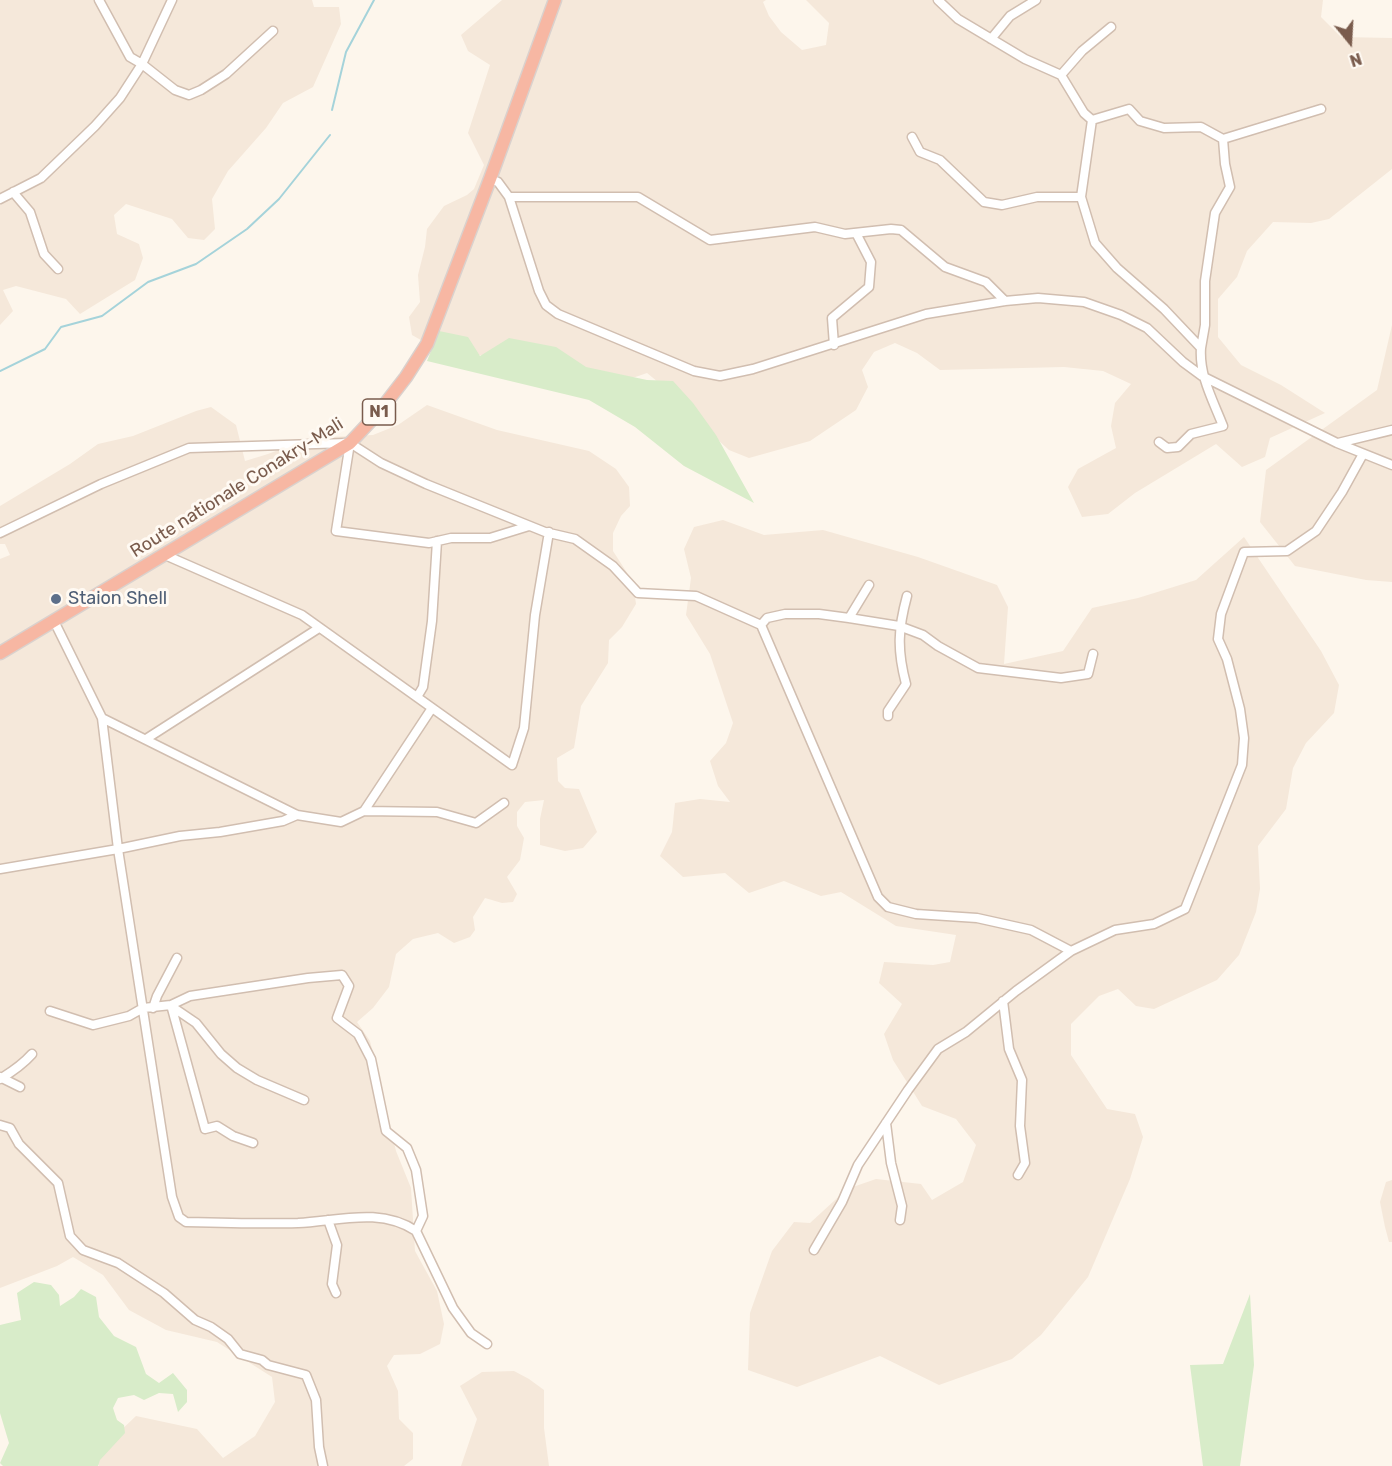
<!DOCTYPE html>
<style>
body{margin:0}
#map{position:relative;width:1392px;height:1466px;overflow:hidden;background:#fdf6ec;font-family:Rubik,sans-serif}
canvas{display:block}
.north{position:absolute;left:1320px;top:12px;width:60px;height:60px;-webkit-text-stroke:4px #fffaf3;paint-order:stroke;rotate:162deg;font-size:16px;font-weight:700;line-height:24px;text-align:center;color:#7a5c4d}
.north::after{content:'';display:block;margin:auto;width:21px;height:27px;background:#7a5c4d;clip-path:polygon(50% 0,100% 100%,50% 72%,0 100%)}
</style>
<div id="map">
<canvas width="1392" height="1466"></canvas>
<div class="north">N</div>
</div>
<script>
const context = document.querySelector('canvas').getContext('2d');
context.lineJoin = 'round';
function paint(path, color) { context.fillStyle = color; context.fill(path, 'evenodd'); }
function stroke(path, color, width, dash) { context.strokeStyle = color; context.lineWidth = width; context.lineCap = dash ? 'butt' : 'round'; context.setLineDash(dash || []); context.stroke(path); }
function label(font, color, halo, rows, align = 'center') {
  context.font = font + ' Rubik,sans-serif'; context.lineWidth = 6; context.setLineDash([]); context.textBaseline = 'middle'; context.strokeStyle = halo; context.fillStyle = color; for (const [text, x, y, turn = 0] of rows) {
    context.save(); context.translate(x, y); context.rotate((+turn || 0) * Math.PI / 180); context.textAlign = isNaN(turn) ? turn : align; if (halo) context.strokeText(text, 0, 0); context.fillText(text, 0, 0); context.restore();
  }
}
const residential = new Path2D(`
 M0,0H312L314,7H339L341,24L313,87L283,103L266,128L228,171L212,199L215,229L204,240L188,238L172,219L126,204L114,215L117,234L139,244L143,258L135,280L80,314L66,299L16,286L3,290L13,311L0,325Z
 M502,0H766L763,2L769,16L781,32L802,50L826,45L829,23L806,0H1323L1321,17L1341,37L1392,38V169L1329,219L1311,223L1273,222L1247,251L1237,277L1218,299V337L1241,365L1281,385L1325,413L1270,438L1265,457L1242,467L1216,444L1135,493L1108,514L1082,517L1068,487L1078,469L1116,448L1111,426L1115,403L1131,384L1103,371L1064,367L940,370L917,353L895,343L874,352L862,370L868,387L856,410L810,441L749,458L729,450L696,420L674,395L647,373L618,383L500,357L442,352L412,335L409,317L420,302L418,275L425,247L427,229L444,206L467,195L474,189L484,165L468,133L490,65L468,51L461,35Z
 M1392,325V582L1366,580L1295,566L1260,522L1266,470L1377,390Z
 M427,405L497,430L589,451L616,469L629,487L630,506L621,516L613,533V551L633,582L636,604L622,627L609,640L608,663L581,706L574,748L557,758L558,781L565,788L579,789L597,832L583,848L565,851L540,845V819L544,800L525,802L517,812V826L524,838L520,860L507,877L517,894L513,902L502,903L485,898L473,917L475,930L470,937L454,943L438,933L413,939L396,954L389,987L373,1008L357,1022L370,1041L396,1151L411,1188L415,1251L437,1291L444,1324L440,1344L420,1354L394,1355L387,1366L398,1391L399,1419L413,1433V1459L404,1466H99L94,1456L136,1416L197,1429L223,1458L255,1436L275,1402L272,1377L217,1342L166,1330L129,1310L103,1275L73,1257L57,1266L0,1288V559L10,555L5,544H0V506L70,464L98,444L133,436L196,411L211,407L236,425L245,461L268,454L309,438L373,435L398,425Z
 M723,520L764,535L823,530L918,557L997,585L1008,607L1004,664L1063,651L1092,608L1138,598L1196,580L1244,537L1321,651L1339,685L1334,713L1306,743L1293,768L1286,809L1258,846L1260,889L1256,912L1239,955L1217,980L1154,1009L1136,1006L1118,989L1099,996L1071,1024V1055L1107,1109L1135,1114L1143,1137L1130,1179L1088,1277L1041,1335L1012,1359L939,1385L880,1356L797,1387L748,1370L750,1313L772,1251L794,1222L810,1223L847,1189L876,1179L921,1184L932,1200L963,1182L976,1145L956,1119L922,1106L893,1060L884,1034L902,1004L879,983L884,962L933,965L950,962L956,935L896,926L841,892L821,896L784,881L749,893L725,873L683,877L660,856L672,832L675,803L700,799L730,802L718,786L710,761L726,743L733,723L710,654L686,615L691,578L684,549L694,527Z
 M1392,1180V1242H1389L1385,1227L1380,1202L1386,1182Z
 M514,1371L529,1379L544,1390V1428L549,1466H461L477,1419L460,1386L482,1372Z`);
const green = new Path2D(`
 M439,331L468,337L480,356L509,338L556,347L586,367L647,380L673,381L693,403L716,435L754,503L684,466L635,427L589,400L427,361Z
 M34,1282L51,1285L59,1295L60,1306L74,1297L81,1289L96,1297L99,1317L114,1336L136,1347L146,1374L159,1383L173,1373L187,1390V1402L178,1412L173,1394L159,1393L144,1400L134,1395L118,1398L113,1408L117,1420L124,1425L125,1433L100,1460L98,1466H3L0,1463L9,1443L0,1413V1325L21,1320L17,1293Z
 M1250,1294L1254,1365L1240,1466H1203L1190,1365L1223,1364Z`);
const stream = new Path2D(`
 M332,110L346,52L374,0
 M0,371L45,349L61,327L102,316L148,282L196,264L247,229L279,199L330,135`);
const minor = new Path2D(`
 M99,0L130,57L142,64L175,90L189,95L201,90L226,74L273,31
 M938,0L958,19L1025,59L1061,75L1084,113L1092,120L1081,197L1095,243L1117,268L1164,309L1201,348C1199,376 1213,400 1223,426L1191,434L1178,447L1167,448L1159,442
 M991,39L1010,16L1036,0
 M1061,75L1082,51L1111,27
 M1092,120L1129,109L1140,121L1164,128L1201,127L1223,139L1225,164L1230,187L1215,213L1205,281V325L1201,348
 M912,137L920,152L940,160L984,202L1002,205L1037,197H1081
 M1223,139L1321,109
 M490,179L498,182L509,197L539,291L546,305L558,314L694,371L720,376L753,369L926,314L1005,301L1038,298L1084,302L1121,315L1147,328L1183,362L1202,376L1337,443L1392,465
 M13,192L30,212L44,254L58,269
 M509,197H638L710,240L815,227L845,234L891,229L901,230L945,267L986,282L1005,301
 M0,199L41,178L95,126L120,98L142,64L172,0
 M834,345L832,318L869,287L871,262L856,233
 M1338,443L1392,430
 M529,526L490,538H451L429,543L336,531L350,443L381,463L426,484L545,532L575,539L613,566L638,593L696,596L761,625L878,897L888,907L916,914L977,918L1031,930L1071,951L1016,991L966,1032L938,1049L908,1090L858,1165L842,1202L814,1250
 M0,533L101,484L189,448L347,443
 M165,555L302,615L512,765L524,728L535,615L549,532
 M849,618L869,585
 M54,621L102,718L118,849L172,1197L179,1217L186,1222C223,1223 261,1224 298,1223C338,1221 380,1207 416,1231L453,1308L471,1333L487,1344
 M761,625L767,618L785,614H819L849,618L899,626L923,635L938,646L978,668L1061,678L1088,674L1093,654
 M417,697L423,687L432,621L437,541
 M888,716V711L906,684C897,650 898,629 907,596
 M102,718L297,815L341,822L364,811L437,812L476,823L504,803
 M146,739L319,628
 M364,811L432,708
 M0,869L118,849L180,836L220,832L283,821L297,815
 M1071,951L1115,930L1154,924L1185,909L1242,765L1244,738L1240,709L1227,659L1218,639L1221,614L1244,552L1287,551L1316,531L1342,492L1363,454
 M1003,1001L1009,1049L1022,1080L1020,1126L1025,1163L1018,1175
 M171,1005L205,1129L217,1126L233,1136L253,1143
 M171,1006L196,1023L221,1054L237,1068L257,1080L304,1100
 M153,1008L157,996L177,958
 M50,1011L93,1025L129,1016L143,1008L171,1005L190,996L308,978L342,975L349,986L337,1018L358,1034L371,1059L386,1131L407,1148L416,1170L423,1216L416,1231
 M0,1077L20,1087
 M0,1079C10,1073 24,1063 32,1054
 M886,1123L891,1163L902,1206L900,1220
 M0,1125L10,1128L19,1144L58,1183L70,1236L83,1250L118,1263L164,1293L195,1320L211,1327L228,1339L240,1354L262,1360L268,1365L306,1375L316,1400L319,1447L323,1466
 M328,1220L337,1245L332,1284L336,1293`);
const highway = new Path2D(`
 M0,653L350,443L379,412L406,377L427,344L490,179L555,0`);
const markers = [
 [56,599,6,"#5c6f8a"]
];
const shields = [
 [379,412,33]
];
const shieldNames = [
 ["N1",379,412]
];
const streetNames = [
 ["Route nationale Conakry-Mali",237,488,-32]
];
const serviceNames = [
 ["Staion Shell",68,599]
];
paint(residential, '#f5e8da');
paint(green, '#d8ecc9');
stroke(stream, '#a5d3da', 2);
stroke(minor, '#d1beb0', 11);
stroke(highway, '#dad1cd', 15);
stroke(minor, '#fff', 8);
stroke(highway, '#f7b7a3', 12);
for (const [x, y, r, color] of markers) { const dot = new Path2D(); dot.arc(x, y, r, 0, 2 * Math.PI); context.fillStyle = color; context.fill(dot); stroke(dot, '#fffaf3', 2); }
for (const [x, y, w] of shields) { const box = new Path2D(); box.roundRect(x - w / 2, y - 13, w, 26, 4.5); context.fillStyle = '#fffaf3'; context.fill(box); stroke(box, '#7a5c4d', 1.5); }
label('bold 16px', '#7a5c4d', null, shieldNames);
label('18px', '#7a5c4d', '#fffaf3', streetNames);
label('18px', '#4e5e75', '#fffaf3', serviceNames, 'left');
</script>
